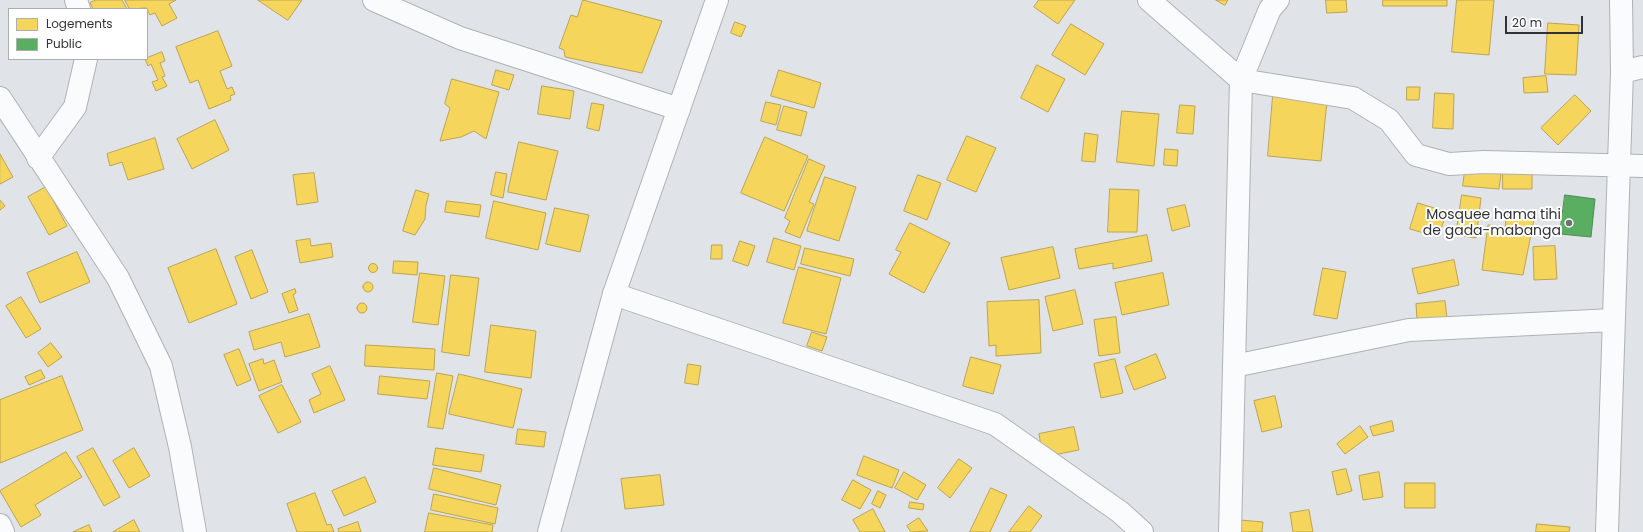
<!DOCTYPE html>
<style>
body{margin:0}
#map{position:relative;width:1643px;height:532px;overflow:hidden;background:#e0e3e8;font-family:Poppins,sans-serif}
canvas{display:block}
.legend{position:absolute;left:8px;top:8px;width:140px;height:52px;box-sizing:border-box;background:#fff;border:1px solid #acadae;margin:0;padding:5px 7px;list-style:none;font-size:12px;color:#303235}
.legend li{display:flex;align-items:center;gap:8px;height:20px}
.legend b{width:20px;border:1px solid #acadae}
.scale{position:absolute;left:1505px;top:16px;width:78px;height:18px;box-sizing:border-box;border:2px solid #303235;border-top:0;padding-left:5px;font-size:12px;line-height:14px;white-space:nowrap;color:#303235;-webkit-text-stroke:3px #fff;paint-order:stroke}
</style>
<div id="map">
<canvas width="1643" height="532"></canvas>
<ul class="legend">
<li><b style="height:11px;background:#f6d55c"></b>Logements</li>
<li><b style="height:11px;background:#5aae61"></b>Public</li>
</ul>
<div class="scale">20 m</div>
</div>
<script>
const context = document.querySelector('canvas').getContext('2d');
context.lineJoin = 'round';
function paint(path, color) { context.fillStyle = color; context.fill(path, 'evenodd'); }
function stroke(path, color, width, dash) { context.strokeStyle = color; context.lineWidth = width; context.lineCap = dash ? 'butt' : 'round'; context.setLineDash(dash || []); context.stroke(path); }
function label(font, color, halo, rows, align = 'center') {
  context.font = font + ' Poppins,sans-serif'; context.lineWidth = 4; context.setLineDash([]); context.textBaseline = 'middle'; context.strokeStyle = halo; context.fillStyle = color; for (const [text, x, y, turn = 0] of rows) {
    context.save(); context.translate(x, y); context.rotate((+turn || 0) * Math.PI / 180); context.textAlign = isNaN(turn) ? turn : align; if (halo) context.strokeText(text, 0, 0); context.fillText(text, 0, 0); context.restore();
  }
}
const homes = new Path2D(`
 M96,0H122L127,9H93L90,3Z
 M125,0H176L169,4L177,18L162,26L155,13L150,15L146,8L130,9Z
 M258,0H302L288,20Z
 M583,0L662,21L642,73L565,57L564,50L559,48L571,15L577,17Z
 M1039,0H1075L1058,24L1034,7Z
 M1216,0H1228L1225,5Z
 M1326,0H1346L1347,12L1327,13Z
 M1383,0H1447V6H1383Z
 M1457,0H1494L1489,55L1452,52Z
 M735,22L746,26L741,37L731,33Z
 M1548,23L1579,25L1576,75L1545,74Z
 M1071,24L1104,44L1085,75L1052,55Z
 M218,31L232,66L220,71L227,89L232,87L235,94L230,96L231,100L209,109L198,80L190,83L176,47Z
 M162,52L165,61L160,63L165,76L162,77L167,86L156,91L152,82L158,80L151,64L148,66L145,59Z
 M1037,65L1065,79L1048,112L1021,98Z
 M496,70L514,75L509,90L492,85Z
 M779,70L821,83L814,108L771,96Z
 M1546,76L1548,92L1524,93L1523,78Z
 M452,79L499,92L486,139L474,131L461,137L440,141L450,108L445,104Z
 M542,86L574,91L570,119L538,114Z
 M1407,87H1420L1419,100H1407Z
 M1435,93L1454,94L1453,129L1433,128Z
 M1575,95L1591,111L1558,145L1541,128Z
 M1273,96L1327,101L1321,161L1268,156Z
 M766,102L781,105L776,125L761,121Z
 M592,103L604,105L599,131L587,128Z
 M1180,105L1195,106L1193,134L1177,133Z
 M784,106L807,112L801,136L777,130Z
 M1122,111L1159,114L1154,166L1117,162Z
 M215,120L229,150L192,169L177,139Z
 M1085,133L1098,135L1095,162L1082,161Z
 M967,136L996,148L976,192L947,180Z
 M765,137L808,156L784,211L741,193Z
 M155,138L164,169L128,180L122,162L110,166L107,154Z
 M519,142L558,151L546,200L508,192Z
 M1165,149L1178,150L1177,166L1164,165Z
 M0,154L13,177L0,184Z
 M809,159L825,166L809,202L814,204L800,238L785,232L790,221L785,218Z
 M1466,164L1502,167L1499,189L1463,186Z
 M496,172L507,174L503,198L491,195Z
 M314,173L318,202L297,205L293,175Z
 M1503,173H1532V189H1503Z
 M918,175L941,183L927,220L904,211Z
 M825,177L856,187L839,241L807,231Z
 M46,187L67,226L49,235L28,197Z
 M1110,189L1139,190L1137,232H1108Z
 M416,190L429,194L426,205L425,219L415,235L403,231Z
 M1462,195L1481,198L1476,238L1456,235Z
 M0,200L5,206L0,210Z
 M447,201L481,205L479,217L445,212Z
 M494,201L546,213L538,250L486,238Z
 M1418,203L1447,212L1438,237L1410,229Z
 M1185,205L1190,226L1172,231L1167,209Z
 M555,208L589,215L580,252L546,244Z
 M1507,211L1535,214L1523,275L1482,270L1488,225L1505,227Z
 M910,223L950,243L924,293L889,274L901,252L896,250Z
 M1147,235L1152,261L1113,269V263L1079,269L1075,249Z
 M774,238L801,246L794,270L767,262Z
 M310,239L311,246L331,243L333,257L300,263L296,241Z
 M740,241L755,246L748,266L733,261Z
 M712,245H722V259H711Z
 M1555,246L1557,279L1534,280L1533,247Z
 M1053,247L1060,278L1009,290L1001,258Z
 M805,248L854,259L850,276L801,264Z
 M216,249L237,304L189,323L168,268Z
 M252,250L268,292L251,299L235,257Z
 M77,252L90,282L40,303L27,273Z
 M1454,260L1459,285L1418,294L1412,269Z
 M394,261L418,262L417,275L393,273Z
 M368.5 268a4.5 4.5 0 1 1 9 0a4.5 4.5 0 1 1-9 0Z
 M799,267L841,278L826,334L783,323Z
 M1323,268L1346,272L1337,319L1314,315Z
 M420,273L445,276L438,325L413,322Z
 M1163,273L1169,305L1122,315L1115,283Z
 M451,275L479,278L469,356L442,352Z
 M363 287a5 5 0 1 1 10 0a5 5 0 1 1-10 0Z
 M295,289L296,293L293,295L298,310L289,313L282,294Z
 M1075,290L1083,324L1053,331L1045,297Z
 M21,297L41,329L26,338L6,306Z
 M1039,300L1041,353L996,356V345L989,346L987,302Z
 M1445,301L1447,318L1417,320L1416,304Z
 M357 308a5 5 0 1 1 10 0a5 5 0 1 1-10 0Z
 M309,314L320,347L285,357L281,342L254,350L249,332Z
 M1116,317L1120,353L1099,356L1094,320Z
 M491,325L536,331L531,378L485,372Z
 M812,332L827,337L822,351L807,346Z
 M51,343L62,357L48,367L38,353Z
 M366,345L435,349L434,370L365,366Z
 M239,349L251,380L237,386L224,355Z
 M1156,354L1166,378L1134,390L1125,367Z
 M971,357L1001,365L993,394L963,386Z
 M263,359L264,364L274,360L282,382L259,391L249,364Z
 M1115,359L1123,393L1101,398L1094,364Z
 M688,364L701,366L698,385L685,383Z
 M330,366L345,400L314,413L309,400L321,394L312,374Z
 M41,370L45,378L29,385L25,377Z
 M437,373L453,376L443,429L428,427Z
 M459,374L522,389L513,428L449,414Z
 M62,376L83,430L0,463V400Z
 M380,376L430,381L427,399L378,394Z
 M282,385L301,422L278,433L259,396Z
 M1275,396L1282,427L1262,432L1254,401Z
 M1392,421L1394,431L1373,436L1370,427Z
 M1360,426L1368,437L1345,454L1337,444Z
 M1074,427L1079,450L1043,457L1039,434Z
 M518,429L546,432L544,447L516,444Z
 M93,448L120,497L104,506L77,457Z
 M134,448L150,476L129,488L113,461Z
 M436,448L484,455L481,472L433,465Z
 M66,452L82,477L35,505L41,515L21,527L0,491Z
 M864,456L899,470L892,488L857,475Z
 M959,459L972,468L950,498L938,488Z
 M434,468L501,485L496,505L429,489Z
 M1346,469L1352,491L1337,495L1332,472Z
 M904,472L926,485L917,500L895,488Z
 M1379,472L1383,497L1363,500L1359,476Z
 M660,475L664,505L625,509L621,479Z
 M365,477L376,502L344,516L332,491Z
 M853,480L871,490L860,509L842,500Z
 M1405,483H1435V508H1405Z
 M991,488L1007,495L990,532H970Z
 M878,491L886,495L880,508L872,504Z
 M315,493L327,525L331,524L334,532H297L287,504Z
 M434,494L498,508L495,524L431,510Z
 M910,502L924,504L923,510L909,508Z
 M1029,506L1042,516L1030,532H1009Z
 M873,509L885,532H860L853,520Z
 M1309,510L1313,532H1293L1290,513Z
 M429,513L493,525L492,532H425Z
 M919,518L928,531L911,532L907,526Z
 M134,520L140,532H113Z
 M1240,520L1263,522L1262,532H1239Z
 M358,522L361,532H339L338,529Z
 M1537,524L1570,527L1569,532H1536Z
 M89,525L92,532H73Z`);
const public = new Path2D(`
 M1565,195L1595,199L1591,237L1560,234Z`);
const street = new Path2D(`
 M76,0L79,9
 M374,0L460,38L679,109
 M1149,0L1241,80L1230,532
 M1278,0L1270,9L1241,80L1353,98L1389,120L1416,155L1449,164L1484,162L1643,166
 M1622,72L1643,67
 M0,98L118,278L161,366L180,447L195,532
 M38,158L75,107L86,59
 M614,294L995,424L1120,512L1142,532
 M1234,366L1409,330L1613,320
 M0,525L3,532
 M1607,532L1622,72L1621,0`);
const secondary = new Path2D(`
 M549,532L614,294L717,0`);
const markers = [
 [1569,223,4,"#6e7074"]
];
const poiNames = [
 ["Mosquee hama tihi",1561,215],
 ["de gada-mabanga",1561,231]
];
paint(homes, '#f6d55c');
stroke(homes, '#bba450', 1);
paint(public, '#5aae61');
stroke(public, '#4d8954', 1);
stroke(street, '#afb2b5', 24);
stroke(secondary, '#afb2b5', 24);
stroke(street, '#fafbfc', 22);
stroke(secondary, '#fafbfc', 22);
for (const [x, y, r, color] of markers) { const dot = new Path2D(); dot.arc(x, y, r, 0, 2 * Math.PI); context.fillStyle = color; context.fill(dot); stroke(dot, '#fff', 1.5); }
label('14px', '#303235', '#fff', poiNames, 'right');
</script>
